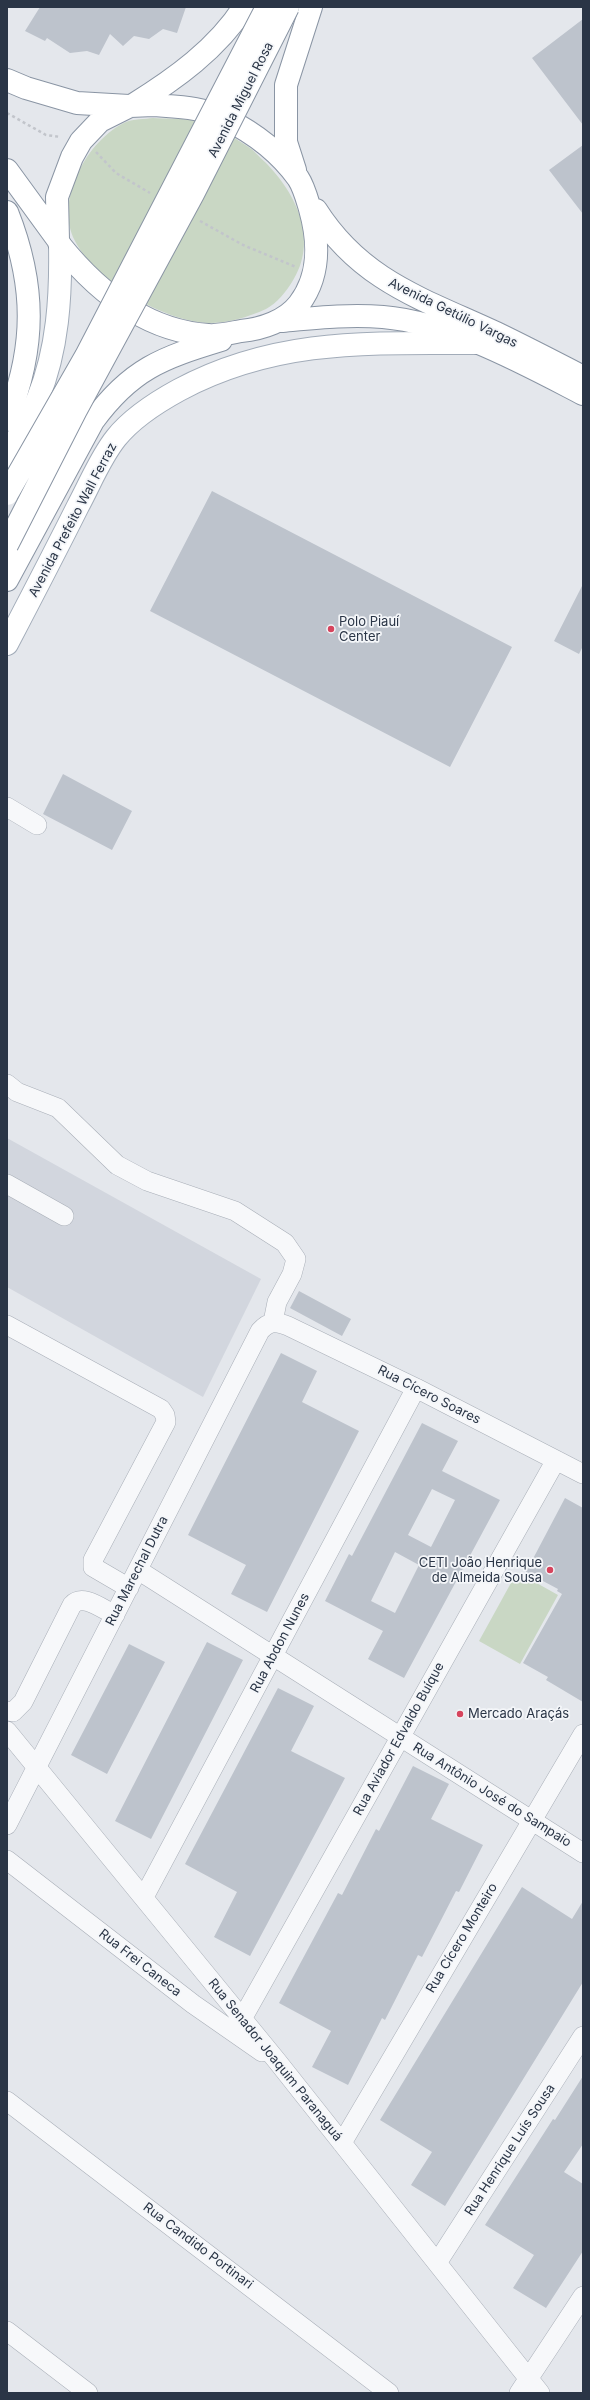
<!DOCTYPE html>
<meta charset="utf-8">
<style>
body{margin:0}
#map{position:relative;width:590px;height:2400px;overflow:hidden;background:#e4e7ec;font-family:Inter,sans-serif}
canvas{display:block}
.frame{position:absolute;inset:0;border:8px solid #2a3546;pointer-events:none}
</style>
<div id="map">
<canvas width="590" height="2400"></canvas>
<div class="frame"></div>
</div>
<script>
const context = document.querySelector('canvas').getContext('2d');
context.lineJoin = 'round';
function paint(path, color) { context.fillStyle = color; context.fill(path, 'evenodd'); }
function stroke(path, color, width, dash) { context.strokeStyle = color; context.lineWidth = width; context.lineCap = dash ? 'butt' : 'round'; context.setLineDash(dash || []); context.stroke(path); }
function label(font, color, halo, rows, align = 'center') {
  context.font = font + ' Inter,sans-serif'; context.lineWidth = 3.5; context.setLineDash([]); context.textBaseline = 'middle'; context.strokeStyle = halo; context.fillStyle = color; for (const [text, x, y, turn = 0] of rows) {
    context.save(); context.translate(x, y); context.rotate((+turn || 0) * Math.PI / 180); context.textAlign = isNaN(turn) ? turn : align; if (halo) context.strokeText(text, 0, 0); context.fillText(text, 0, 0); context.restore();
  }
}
const built = new Path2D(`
 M7,1138L261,1279L203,1397L7,1287Z`);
const green = new Path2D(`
 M153,118C165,119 179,118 191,120C210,124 231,135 247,146C254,150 259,157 265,162C297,194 319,241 292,282C286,292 277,303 266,309C248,317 229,323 209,323C165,322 95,281 75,241C54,200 87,140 126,122C133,119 145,119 153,118Z
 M517,1572L558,1595L520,1664L479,1641Z`);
const building = new Path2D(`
 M40,7H186L177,33L163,29L149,39L134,36L123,46L110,34L99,55L87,51L70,53L47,38L45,41L25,31Z
 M583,19V125L532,58Z
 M583,145V214L549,170Z
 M212,491L512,647L450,767L150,611Z
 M583,584V646L579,654L554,641Z
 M63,774L132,811L112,850L43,814Z
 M299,1291L351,1319L342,1336L290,1308Z
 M281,1353L317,1371L302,1402L359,1431L267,1612L231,1594L246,1565L188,1535Z
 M422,1423L458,1441L442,1471L500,1500L404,1678L368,1659L383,1631L325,1601L349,1554L352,1556ZM432,1489L455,1500L431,1547L408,1535ZM395,1552L419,1565L395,1613L371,1601Z
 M565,1498L583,1508V1702L546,1680L548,1677L523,1663L562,1594L557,1591L558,1589L526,1572Z
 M207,1642L243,1660L151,1839L115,1821Z
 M129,1644L165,1662L107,1774L71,1755Z
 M278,1688L314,1706L291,1751L345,1778L250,1956L214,1937L237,1892L185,1864Z
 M413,1766L449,1784L431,1819L483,1845L459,1892L456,1891L422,1957L418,1955L385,2020L382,2018L348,2085L312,2067L331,2031L279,2003L338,1893L342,1895L376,1829L379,1831Z
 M522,1887L572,1919L583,1901V1982L445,2206L411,2185L432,2152L380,2120Z
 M583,2076V2144L564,2172L583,2184V2251L546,2308L513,2288L534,2255L485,2225L553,2119L555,2120Z`);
const path = new Path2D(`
 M7,113L46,135L61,137
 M96,152L116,173L150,193
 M200,221L243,245L296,267`);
const minor = new Path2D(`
 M7,807L37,825
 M7,1084L17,1092L58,1108L117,1165L147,1181L235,1211L285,1243L296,1259L292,1274L277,1302L273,1322
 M7,1184L64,1216
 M7,1325L161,1409L165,1415L166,1422L93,1560V1567L129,1588
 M138,1570L583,1853
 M7,1711L13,1712L23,1702L72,1605C83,1593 102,1609 115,1615
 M7,1731L277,2061L540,2393
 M7,1825L260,1331C269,1321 276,1321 288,1326L416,1388L583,1474
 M7,1860L193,2004L262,2052
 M144,1897L416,1388
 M242,2019L556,1460
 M7,2101L389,2393
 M342,2143L583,1734
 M437,2263L583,2036
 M7,2331L88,2393
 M519,2393L583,2296`);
const major = new Path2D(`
 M7,457C17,438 29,418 38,398C58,349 61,296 60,245
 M7,644C31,598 55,552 78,506C90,484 100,458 116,438C132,418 157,402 179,390C276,338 370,343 476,343`);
const highway = new Path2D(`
 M7,80L26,88L77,103L129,106
 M133,105C175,79 217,49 244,7
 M153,105C178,107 203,107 226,119C254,133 280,153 298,178C304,187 307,199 310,209C319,241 321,275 299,304C286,321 262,329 241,331C230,333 218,336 208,335C146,331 97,291 60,245L58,240L57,197L72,157L81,141L100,121L130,106Z
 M7,170L58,240
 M295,170L286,142V85L311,7
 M316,210C361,281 423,299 496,333C525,347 554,362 583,377
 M7,212C36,285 36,347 7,420
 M280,321C314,318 349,314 383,317C451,323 523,363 583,394
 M7,580L93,421C131,369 162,358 221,340`);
const highwayBridge = new Path2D(`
 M7,494L86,356L267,7
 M7,545L76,410L193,194L288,7`);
const markers = [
 [331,629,4,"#d6445d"],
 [550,1570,4,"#d6445d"],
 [460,1714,4,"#d6445d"]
];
const streetNames = [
 ["Avenida Miguel Rosa",241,100,-63],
 ["Avenida Getúlio Vargas",453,313,26],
 ["Avenida Prefeito Wall Ferraz",73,520,-62],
 ["Rua Cícero Soares",429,1395,27],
 ["Rua Marechal Dutra",137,1571,-63],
 ["Rua Abdon Nunes",280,1643,-62],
 ["Rua Aviador Edvaldo Buíque",399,1739,-61],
 ["Rua Antônio José do Sampaio",492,1795,32],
 ["Rua Cícero Monteiro",462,1938,-59],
 ["Rua Frei Caneca",140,1963,38],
 ["Rua Senador Joaquim Paranaguá",275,2060,51],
 ["Rua Henrique Luís Sousa",510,2150,-57],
 ["Rua Candido Portinari",198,2246,37]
];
const poiNames = [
 ["Polo Piauí",339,622],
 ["Center",339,637],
 ["CETI João Henrique",542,1563,"right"],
 ["de Almeida Sousa",542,1578,"right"],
 ["Mercado Araçás",468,1714]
];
paint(built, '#d2d6de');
paint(green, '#c9d7c4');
paint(building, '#bdc3cc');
stroke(minor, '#a8aeb7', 20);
stroke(major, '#a2acb9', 24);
stroke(highway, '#8a95a4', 24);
stroke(path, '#c2c5cb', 2.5, [3, 3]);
stroke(minor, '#f7f8fa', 19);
stroke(major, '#fff', 22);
stroke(highway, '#fff', 22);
stroke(highwayBridge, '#8a95a4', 24, []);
stroke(highwayBridge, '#fff', 22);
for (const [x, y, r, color] of markers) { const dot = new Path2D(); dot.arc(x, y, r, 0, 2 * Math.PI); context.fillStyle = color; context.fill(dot); stroke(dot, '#f4f6f9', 1.5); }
label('13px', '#2a3546', '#f4f6f9', streetNames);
label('13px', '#2a3546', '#f4f6f9', poiNames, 'left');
</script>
